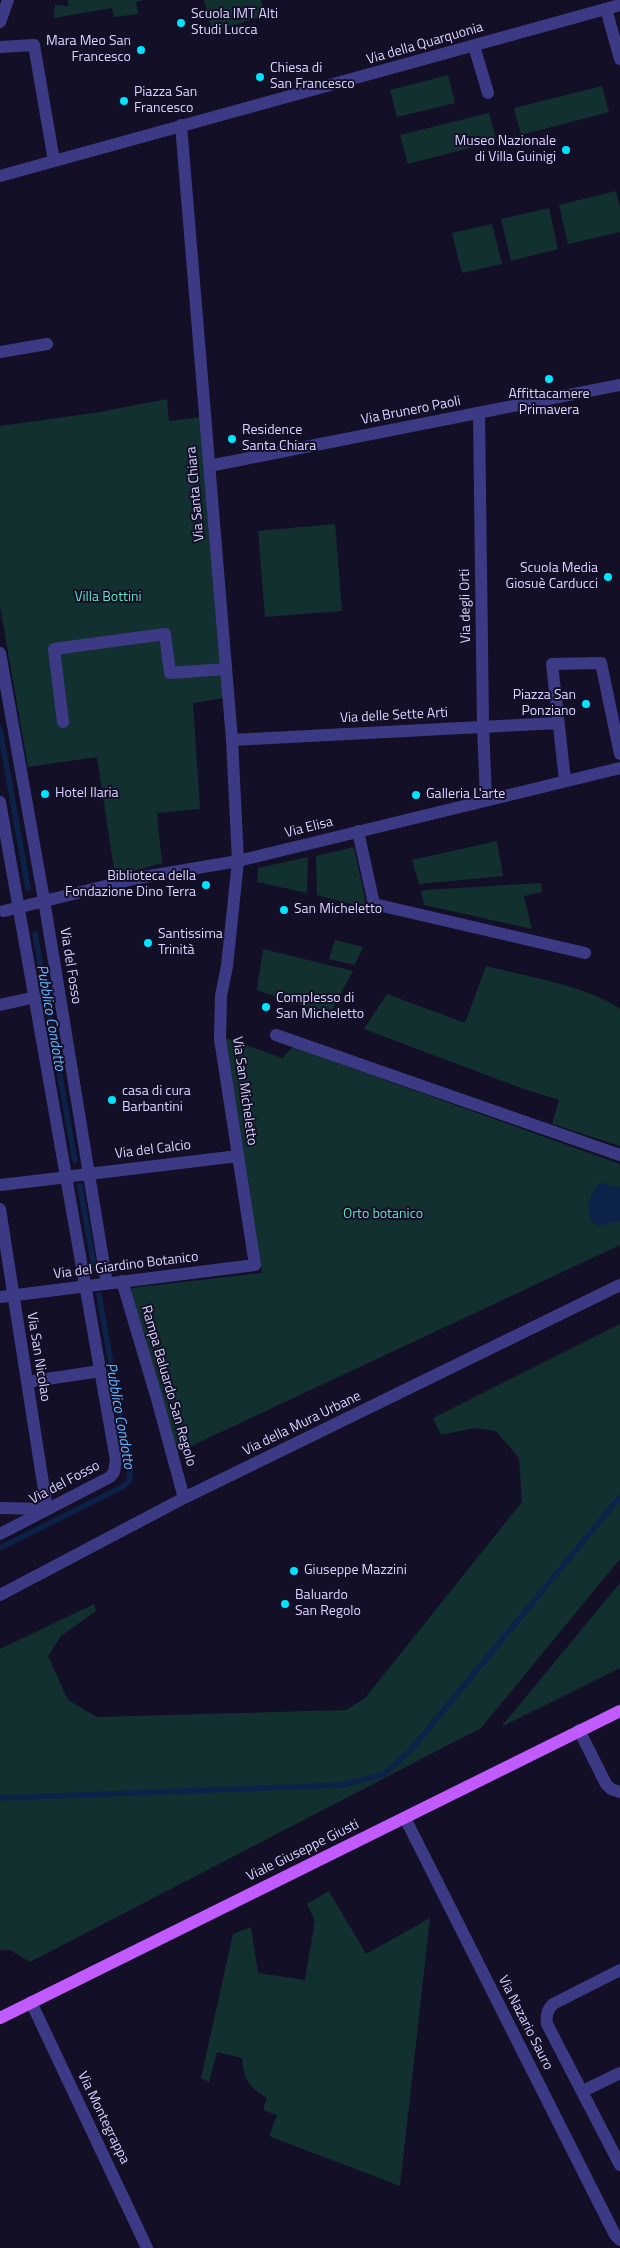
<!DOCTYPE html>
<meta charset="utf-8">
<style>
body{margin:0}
canvas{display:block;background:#130f26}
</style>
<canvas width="620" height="2248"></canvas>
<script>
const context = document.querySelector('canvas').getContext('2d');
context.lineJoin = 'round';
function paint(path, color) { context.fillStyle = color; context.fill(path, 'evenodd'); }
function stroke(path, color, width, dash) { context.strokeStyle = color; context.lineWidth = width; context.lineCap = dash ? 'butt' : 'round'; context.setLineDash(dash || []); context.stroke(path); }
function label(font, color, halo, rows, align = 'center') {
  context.font = font + ' "Titillium Web",sans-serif'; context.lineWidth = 4; context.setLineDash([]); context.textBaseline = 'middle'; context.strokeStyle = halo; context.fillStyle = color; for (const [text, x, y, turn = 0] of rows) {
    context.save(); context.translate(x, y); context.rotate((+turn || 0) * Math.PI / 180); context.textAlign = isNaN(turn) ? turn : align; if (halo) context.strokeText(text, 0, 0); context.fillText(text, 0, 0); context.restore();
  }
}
const green = new Path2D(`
 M68,0H143L136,2L138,14L114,17L112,8L54,18L55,5L68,6Z
 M204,0H261L265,16L212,31Z
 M448,75L455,103L397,117L390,90Z
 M602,86L609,112L521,135L514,108Z
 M489,113L497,141L408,164L400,135Z
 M616,191L620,208V232L568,244L559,205Z
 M549,208L558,249L511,261L501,219Z
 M492,224L502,264L462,273L452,233Z
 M167,399L169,421L200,417L225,698L193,703L200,809L157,813L162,863L115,876L97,757L28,767L0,606V426L94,413Z
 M335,524L342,611L265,617L258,531Z
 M497,841L503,876L419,884L412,860Z
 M354,847L367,908L317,895L316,856Z
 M308,857L307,893L257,882L258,868Z
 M541,883L542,892L524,896L532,929L424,905L421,892L424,890Z
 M335,940L363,947L355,965L329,959Z
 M263,949L353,971L329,1015L257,990Z
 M486,966C525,976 588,986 620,1009V1146L552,1124L559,1100L518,1087L364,1029L387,994L465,1023Z
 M226,1038L282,1058L293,1047L620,1164V1245L174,1454L147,1367L131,1288L262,1273L223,1039Z
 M620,1324V1559L481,1728L30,1962L10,1950H0V1649L94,1604L96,1611L61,1636L48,1656L68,1700L97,1717L346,1710L365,1698L522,1502L519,1458L496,1431L474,1428L441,1435L433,1418Z
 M620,1583V1668L501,1727Z
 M329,1891L366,1954L430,1918L400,2186L269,2136L277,2115L263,2110L267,2098C248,2086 244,2079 242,2058L217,2052L209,2082L201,2078L233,1934L251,1927L258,1973L305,1980L315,1921L307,1904Z`);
const water = new Path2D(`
 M599,1182L620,1188V1221L598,1226L591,1221L588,1203Z`);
const stream = new Path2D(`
 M0,729L28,888
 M35,934L75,1161
 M80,1186L94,1266
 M0,1548L124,1486L130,1479V1471L99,1295
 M0,1798L343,1785L384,1774L409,1752L620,1497`);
const minor = new Path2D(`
 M606,9L620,59
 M0,22L8,0
 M474,46L488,93
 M0,47L34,45L54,161
 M0,176L620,5
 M0,352L47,344
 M479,413L483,726L486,799
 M209,466L620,385
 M0,653L44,900L107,1284
 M63,722L54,649L165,634L170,673L226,669
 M232,740L558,723
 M565,780L552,664L601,663L620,754
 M0,802L116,1460L114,1472L110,1477L0,1534
 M358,831L374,904L585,953
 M4,911L138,878L238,861L620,768
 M0,1005L36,997
 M276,1035L620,1155
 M72,1176L238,1156
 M0,1185L68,1177
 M0,1209L47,1509L0,1508
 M122,1281L157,1399L184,1498
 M0,1297L255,1265L220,1039L221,996L227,966L238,861L232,740L181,125
 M27,1382L100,1371
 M0,1595L184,1498L620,1285
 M579,1730L606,1784L611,1789L620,1792
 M405,1818L615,2235L620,2240
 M620,1970L553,2004C547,2010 546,2015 547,2024L620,2165
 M31,2002L147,2248
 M583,2091L620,2073`);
const major = new Path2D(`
 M0,2018L620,1711`);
const markers = [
 [181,23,5,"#00e5ff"],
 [141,50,5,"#00e5ff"],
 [260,77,5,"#00e5ff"],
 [124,101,5,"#00e5ff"],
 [566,150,5,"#00e5ff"],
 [549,379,5,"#00e5ff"],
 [232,439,5,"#00e5ff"],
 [608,577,5,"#00e5ff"],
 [586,704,5,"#00e5ff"],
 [45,794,5,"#00e5ff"],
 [416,795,5,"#00e5ff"],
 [206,885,5,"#00e5ff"],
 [284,910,5,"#00e5ff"],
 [148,943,5,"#00e5ff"],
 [266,1007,5,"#00e5ff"],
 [112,1100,5,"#00e5ff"],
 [294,1571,5,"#00e5ff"],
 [285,1604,5,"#00e5ff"]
];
const poiNames = [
 ["Scuola IMT Alti",191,15],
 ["Studi Lucca",191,31],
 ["Mara Meo San",131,42,"right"],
 ["Francesco",131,58,"right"],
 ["Chiesa di",270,69],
 ["San Francesco",270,85],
 ["Piazza San",134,93],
 ["Francesco",134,109],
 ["Museo Nazionale",556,142,"right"],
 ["di Villa Guinigi",556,158,"right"],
 ["Affittacamere",549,395,"center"],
 ["Primavera",549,411,"center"],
 ["Residence",242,431],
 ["Santa Chiara",242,447],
 ["Scuola Media",598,569,"right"],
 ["Giosuè Carducci",598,585,"right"],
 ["Piazza San",576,696,"right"],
 ["Ponziano",576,712,"right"],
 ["Hotel Ilaria",55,794],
 ["Galleria L'arte",426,795],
 ["Biblioteca della",196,877,"right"],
 ["Fondazione Dino Terra",196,893,"right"],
 ["San Micheletto",294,910],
 ["Santissima",158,935],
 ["Trinità",158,951],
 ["Complesso di",276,999],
 ["San Micheletto",276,1015],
 ["casa di cura",122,1092],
 ["Barbantini",122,1108],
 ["Giuseppe Mazzini",304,1571],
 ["Baluardo",295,1596],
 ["San Regolo",295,1612]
];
const streetNames = [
 ["Via della Quarquonia",425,44,-16],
 ["Via Brunero Paoli",411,411,-11],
 ["Via Santa Chiara",196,494,-95],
 ["Via degli Orti",466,606,-91],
 ["Via delle Sette Arti",394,716,-3],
 ["Via Elisa",309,828,-14],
 ["Via del Fosso",70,966,81],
 ["Via San Micheletto",244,1091,82],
 ["Via del Calcio",153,1150,-7],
 ["Via del Giardino Botanico",126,1266,-7],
 ["Via San Nicolao",38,1357,81],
 ["Rampa Baluardo San Regolo",168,1386,74],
 ["Via della Mura Urbane",302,1424,-26],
 ["Via del Fosso",65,1483,-28],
 ["Viale Giuseppe Giusti",303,1851,-26],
 ["Via Nazario Sauro",525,2023,63],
 ["Via Montegrappa",103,2118,64]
];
const parkNames = [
 ["Villa Bottini",108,598],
 ["Orto botanico",383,1215]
];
const waterNames = [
 ["Pubblico Condotto",50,1018,80],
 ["Pubblico Condotto",119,1416,80]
];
paint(green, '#12302f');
paint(water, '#0c2248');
stroke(stream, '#0c2248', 5.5);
stroke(minor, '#3d3a85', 12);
stroke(major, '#c25bff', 12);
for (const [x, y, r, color] of markers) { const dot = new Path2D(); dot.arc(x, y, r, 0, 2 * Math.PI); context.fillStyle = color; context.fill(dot); stroke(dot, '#130f26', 2); }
label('14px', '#d9d4ff', '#130f26', poiNames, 'left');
label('14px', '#d9d4ff', '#130f26', streetNames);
label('14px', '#5fe0c0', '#130f26', parkNames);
label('italic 15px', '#62b6ff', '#130f26', waterNames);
</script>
